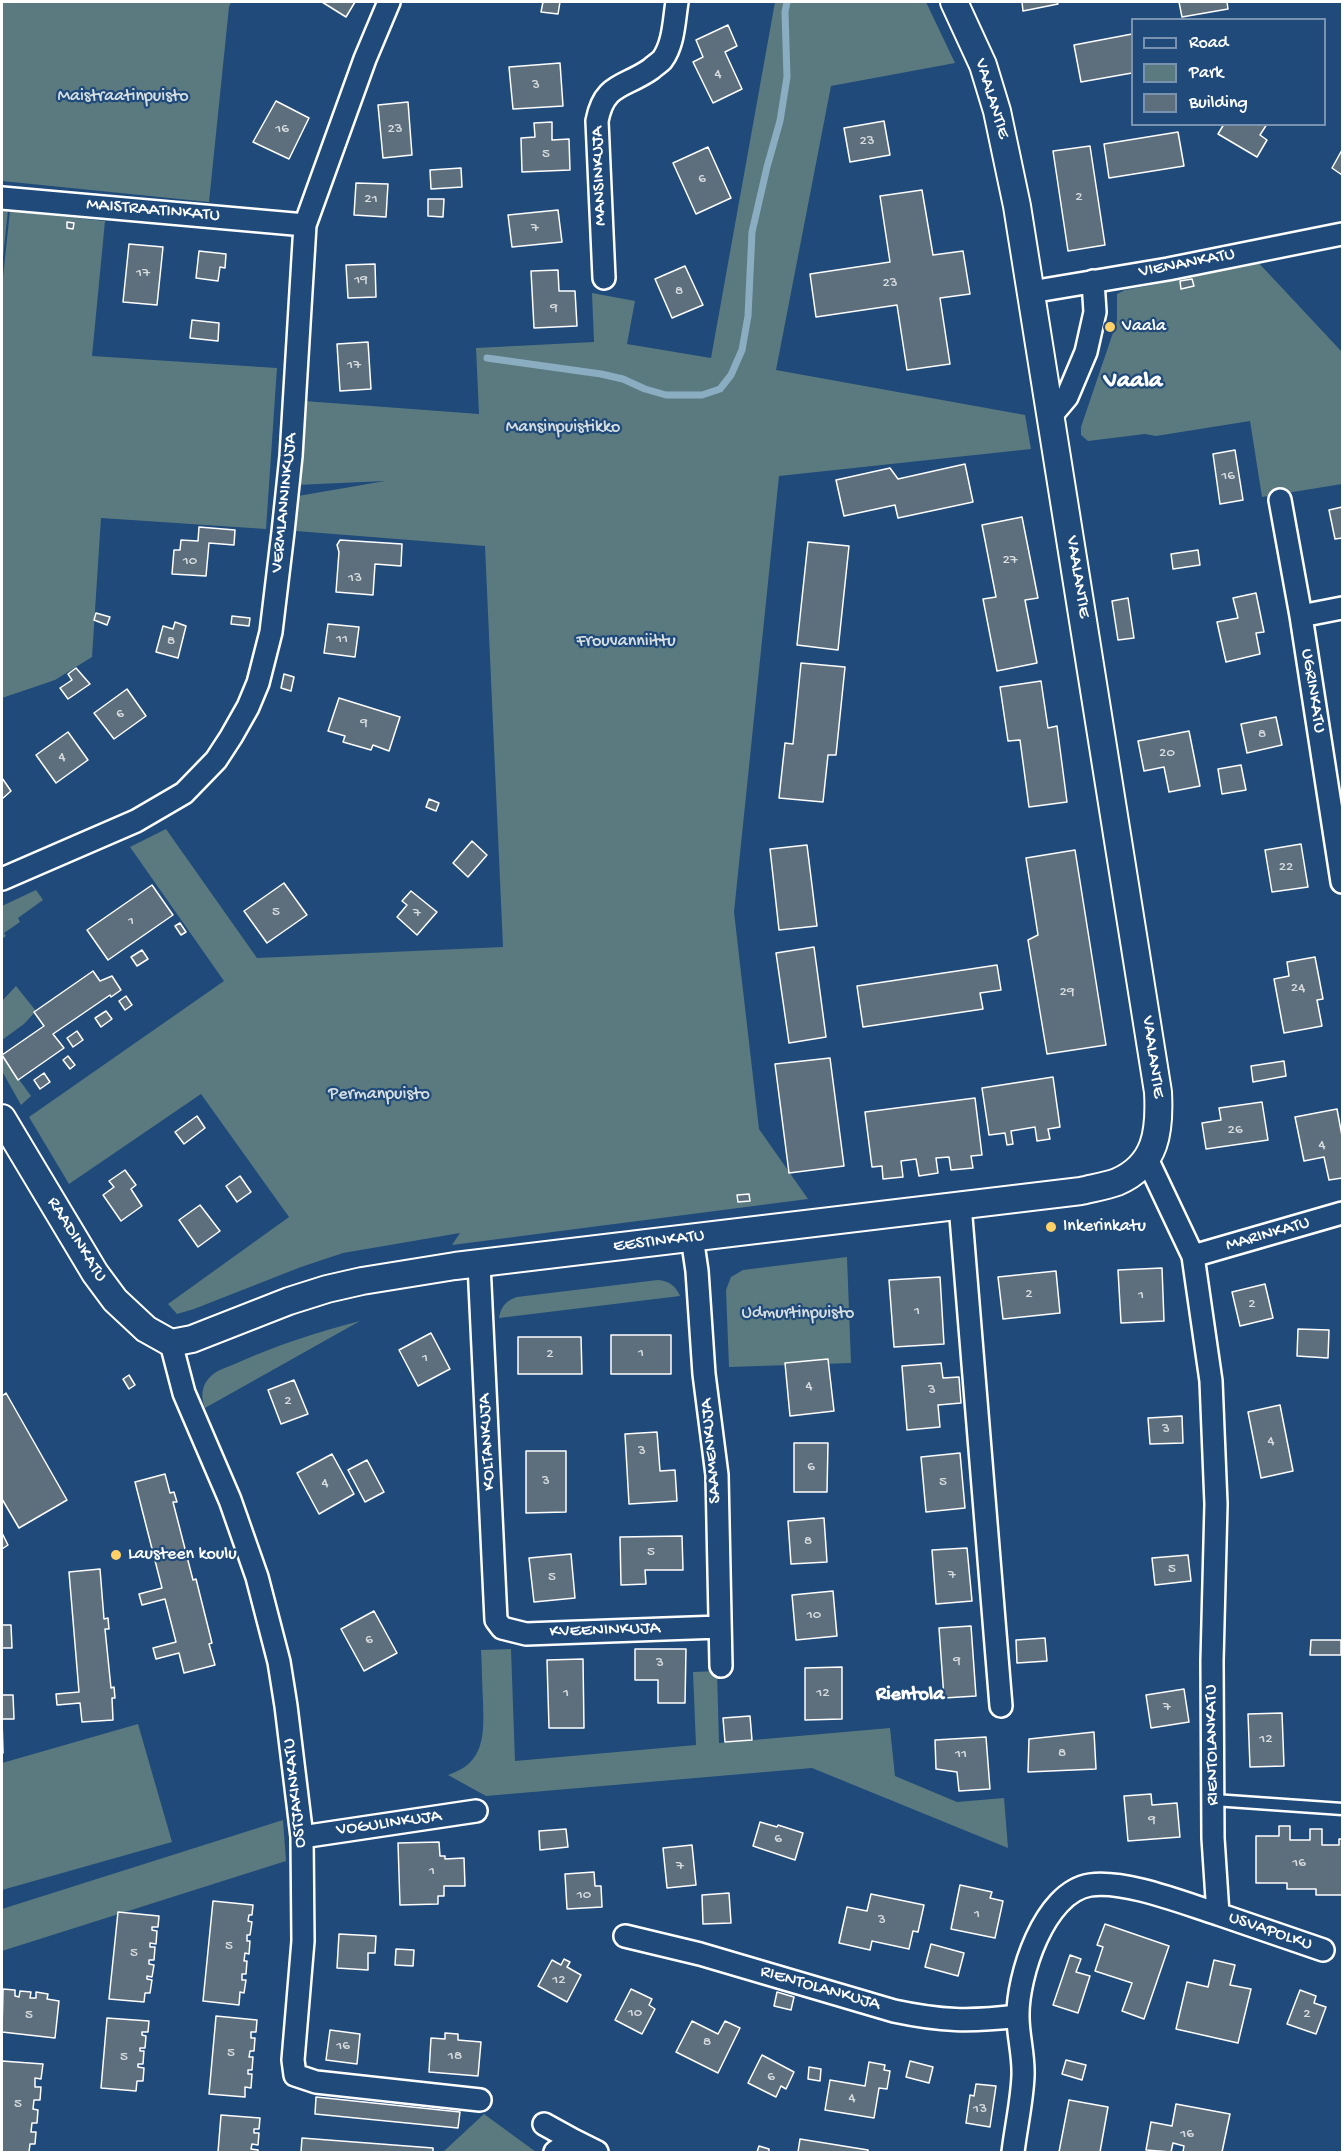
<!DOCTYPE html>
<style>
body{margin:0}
#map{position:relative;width:1344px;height:2154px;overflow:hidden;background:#1f4a7a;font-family:"Gochi Hand",sans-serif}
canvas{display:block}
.frame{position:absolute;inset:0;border:3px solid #fff;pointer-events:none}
.legend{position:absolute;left:1131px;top:18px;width:195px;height:108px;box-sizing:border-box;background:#1f4a7a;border:2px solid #7992af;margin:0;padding:8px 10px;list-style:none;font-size:18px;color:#fff}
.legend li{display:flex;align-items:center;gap:12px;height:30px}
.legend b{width:30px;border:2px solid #7992af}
</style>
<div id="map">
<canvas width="1344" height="2154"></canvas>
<div class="frame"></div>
<ul class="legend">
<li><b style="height:8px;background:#1f4a7a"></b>Road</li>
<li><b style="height:16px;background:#5a7a7f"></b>Park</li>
<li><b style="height:16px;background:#5d6e7d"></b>Building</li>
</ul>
</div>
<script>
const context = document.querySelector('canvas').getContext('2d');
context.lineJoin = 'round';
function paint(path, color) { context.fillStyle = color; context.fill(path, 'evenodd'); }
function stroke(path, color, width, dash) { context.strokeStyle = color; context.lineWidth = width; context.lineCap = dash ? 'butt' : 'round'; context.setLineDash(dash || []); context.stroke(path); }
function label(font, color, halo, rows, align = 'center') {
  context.font = font + ' "Gochi Hand",sans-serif'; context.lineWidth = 4.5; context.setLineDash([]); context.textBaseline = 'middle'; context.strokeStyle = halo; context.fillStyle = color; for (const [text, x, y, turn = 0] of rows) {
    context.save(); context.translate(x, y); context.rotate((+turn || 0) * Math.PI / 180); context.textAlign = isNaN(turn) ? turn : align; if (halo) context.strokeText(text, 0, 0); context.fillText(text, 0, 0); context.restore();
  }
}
const green = new Path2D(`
 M2,2H231L229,7L209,202L2,181Z
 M775,2H926L955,63L831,86L776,370L1025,415L1031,449L779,476L734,912L759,1129L808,1199L452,1245L460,1233L343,1253L301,1267L194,1309L177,1314L168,1304L289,1217L201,1094L69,1184L29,1117L224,981L130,847L166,829L257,958L503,947L485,546L296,531L298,496L385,481L296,485L305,428L302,412L304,401L479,414L476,348L594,342L592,293L635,301L627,344L711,358Z
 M2,209L8,210L2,267Z
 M10,211L105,221L92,356L277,368L266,529L101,518L92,657L55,680L2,698V286Z
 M1255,259L1342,352V484L1262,497L1250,421L1156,436L1145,434L1088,441L1081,435V427L1117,321V294L1125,290L1162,283Z
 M36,890L43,900L18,918L20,922L4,933L6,936L2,939V906Z
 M16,986L36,1011L24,1024L2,1040V1001Z
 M2,1056L31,1096L21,1105L2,1071Z
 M847,1257L851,1363L729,1367L726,1290L731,1277L743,1270Z
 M658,1280C669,1281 676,1286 680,1296L499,1318C501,1306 506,1301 517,1297Z
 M360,1321L205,1408C201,1398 201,1387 209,1378C216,1370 228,1367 237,1363C277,1345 317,1332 360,1321Z
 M511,1649L515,1761L696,1745L693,1672L717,1671L719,1743L890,1728L895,1776L957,1802L1004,1798L1008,1848L812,1768L486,1796L448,1775C485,1763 484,1735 483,1702C482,1685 482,1667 481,1650Z
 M138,1724L172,1842L2,1890V1763Z
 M283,1820L286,1861L2,1951V1909Z
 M484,2114L536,2152H443Z`);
const stream = new Path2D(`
 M487,358L601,374L623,379L645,389L666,395H702L720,389L731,375L742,350L748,316L752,232L767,167L780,121L787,77L785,12L787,2`);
const building = new Path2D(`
 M322,2H355L346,17Z
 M543,2H560L558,14L541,12Z
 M1022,2H1057L1058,4L1023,11Z
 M1179,2H1227L1228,9L1182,17Z
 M728,25L737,46L725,52L742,89L713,103L693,62L703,57L696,40Z
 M1132,34V73L1081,82L1074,45Z
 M560,63L563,106L513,109L509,67Z
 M276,101L309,118L289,159L253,142Z
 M408,102L412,155L383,158L378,105Z
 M884,121L890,155L850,162L844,128Z
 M552,122V140L569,139L570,170L522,172L521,138L535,137L534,123Z
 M1224,124H1267L1260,135L1267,140L1257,157L1218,134Z
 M1178,132L1184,166L1109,178L1104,144Z
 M1090,146L1105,245L1068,251L1053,151Z
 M708,147L731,198L696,214L673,163Z
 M1342,150V175L1332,168Z
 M461,168L462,187L431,189L430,170Z
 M356,183L388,184L386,217L354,215Z
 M922,190L933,255L963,251L970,294L940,298L950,364L907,370L897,305L816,317L810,274L890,262L880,196Z
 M428,199H444L443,217L428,216Z
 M558,210L562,242L512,247L508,215Z
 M67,222L74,223L73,229L67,228Z
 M129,244L163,247L157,305L123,302Z
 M199,251L226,254L225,268L220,267L218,281L196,278Z
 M375,264L376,297L348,298L346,265Z
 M685,266L703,305L672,318L655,279Z
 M558,270L559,291H575L577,326L534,328L531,271Z
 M1192,279L1194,286L1181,289L1180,281Z
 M192,320L219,323L218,341L190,338Z
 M368,342L371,389L340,391L337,344Z
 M1235,450L1243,500L1220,504L1213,454Z
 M965,464L973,502L898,518L895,505L844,516L836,480L890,468L898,479Z
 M1342,507V538L1335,539L1329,510Z
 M1022,517L1038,598L1025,600L1037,663L997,671L983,599L996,597L982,525Z
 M199,527L235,530L234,545L209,543L206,576L172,574L174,550H180L181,540L198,541Z
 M340,540L402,544L401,566L375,564L373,595L336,592L339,552L337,545Z
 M808,542L849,546L838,650L797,645Z
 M1198,550L1200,565L1173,569L1171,554Z
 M1256,593L1264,632L1256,633L1260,654L1226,662L1217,622L1238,618L1233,598Z
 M1128,598L1134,638L1118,640L1112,601Z
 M96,613L110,617L107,625L94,620Z
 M232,616L250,618L249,626L231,624Z
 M175,622L186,626L178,658L156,652L163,626L173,629Z
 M328,624L359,627L355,657L324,653Z
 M801,663L845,667L836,755H828L823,802L779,798L785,743L793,744Z
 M76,668L90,684L68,699L60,688L72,680L68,674Z
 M284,674L294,677L291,691L281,688Z
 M1041,681L1048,728L1057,726L1067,802L1029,807L1020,740L1008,741L1000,687Z
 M127,689L146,716L114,739L94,713Z
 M339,698L400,717L389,751L373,745L371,750L343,742L345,736L328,731Z
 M1276,717L1282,745L1247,753L1241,724Z
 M1189,731L1200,786L1169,792L1164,767L1144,771L1138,741Z
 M68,732L88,760L56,783L36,755Z
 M1241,765L1246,790L1222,794L1218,769Z
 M2,778L11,791L2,799Z
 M429,799L439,803L436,811L426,807Z
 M472,841L487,855L468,877L453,863Z
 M1301,844L1308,887L1272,892L1265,850Z
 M807,845L817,926L779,930L770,849Z
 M1075,850L1106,1045L1047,1054L1028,940L1038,935L1026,858Z
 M284,883L307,915L267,943L244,911Z
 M152,885L173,915L108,960L87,930Z
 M411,891L437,912L417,935L397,917L407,905L402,901Z
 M180,923L186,932L181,935L175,926Z
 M814,947L826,1037L789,1043L776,953Z
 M142,950L148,959L137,966L131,957Z
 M1315,957L1323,999L1317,1000L1322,1026L1284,1033L1274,979L1289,976L1287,962Z
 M997,965L1001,990L980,993L983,1009L863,1027L857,986Z
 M93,971L100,981L112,976L121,990L111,997L110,995L53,1034L64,1048L18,1080L2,1055L44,1026L34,1012Z
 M126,996L132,1005L125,1010L119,1001Z
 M106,1011L112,1019L101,1027L95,1018Z
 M77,1031L83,1040L73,1047L67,1038Z
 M68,1056L75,1065L70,1069L63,1060Z
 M830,1058L844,1166L789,1173L775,1064Z
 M1284,1061L1286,1076L1253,1082L1251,1066Z
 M44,1073L50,1082L40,1089L34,1080Z
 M1053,1077L1060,1127L1048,1129L1050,1139L1037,1141L1035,1127L1011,1131L1013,1144L1007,1145L1005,1133L989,1135L982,1088Z
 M975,1098L982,1155L971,1156L973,1168L951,1170L949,1157L936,1158L938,1173L919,1176L916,1159L901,1161L903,1177L883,1179L882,1166L872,1167L865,1112Z
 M1262,1102L1268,1140L1206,1149L1202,1123L1221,1120L1219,1108Z
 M1337,1109L1342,1136V1178L1329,1180L1324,1157L1304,1161L1295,1117Z
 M197,1116L205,1128L184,1144L175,1132Z
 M125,1170L136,1185L131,1189L142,1206L121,1221L103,1195L114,1187L109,1181Z
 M240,1176L251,1192L237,1202L226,1186Z
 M749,1194L750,1201L738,1202L737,1195Z
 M200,1205L220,1231L198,1247L179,1220Z
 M1162,1268L1164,1321L1121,1323L1118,1270Z
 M1056,1271L1060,1313L1003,1319L998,1277Z
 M940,1277L944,1344L894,1347L889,1280Z
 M1265,1284L1273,1318L1240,1326L1232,1292Z
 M1298,1329L1329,1330L1328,1358L1297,1356Z
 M431,1333L450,1369L418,1386L399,1350Z
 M611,1335H671V1374H611Z
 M518,1337H581L582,1374H518Z
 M828,1359L834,1411L790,1416L785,1363Z
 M941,1363L943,1378L959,1377L961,1403L938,1405L940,1427L907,1430L902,1366Z
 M129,1375L135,1385L129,1389L123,1379Z
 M294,1380L308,1414L281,1424L268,1390Z
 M6,1393L67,1500L19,1528L2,1499V1396Z
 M1280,1405L1293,1471L1261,1478L1248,1412Z
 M1182,1416L1183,1443L1150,1444L1148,1418Z
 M657,1432L660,1471L675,1470L677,1501L629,1504L625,1434Z
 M794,1443H828L827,1492H794Z
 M526,1451H566V1512L526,1513Z
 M960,1453L965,1508L926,1512L921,1457Z
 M332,1454L354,1494L319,1514L297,1473Z
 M367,1460L384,1492L365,1502L348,1470Z
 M165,1474L170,1493L174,1492L177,1502H173L193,1580L196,1579L212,1643L209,1644L215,1665L184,1673L179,1653L156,1659L153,1648L176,1642L165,1599L142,1605L139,1594L162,1588L135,1482Z
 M824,1518L827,1562L791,1564L788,1521Z
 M2,1533L8,1545L2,1549Z
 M682,1536L683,1570H645L646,1584L621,1585L620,1537Z
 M967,1548L972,1601L936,1604L932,1550Z
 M571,1554L575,1598L534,1602L529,1558Z
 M1188,1555L1191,1581L1155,1585L1152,1558Z
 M100,1569L104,1619L108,1618L109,1629H105L111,1688L114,1687L115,1698H112L113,1720L82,1722L80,1703L57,1705L56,1694L79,1692L69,1572Z
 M833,1591L837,1636L796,1640L792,1595Z
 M374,1611L397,1653L364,1671L341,1629Z
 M2,1625H11L12,1648H2Z
 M971,1626L976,1696L944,1698L939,1628Z
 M1045,1638L1047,1661L1017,1663L1016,1640Z
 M1311,1640H1341V1655H1310Z
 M635,1649H686L685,1703H658V1680H635Z
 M583,1659L584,1728H549L547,1660Z
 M842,1667V1719L805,1720V1668Z
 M1184,1689L1189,1722L1151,1728L1146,1695Z
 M2,1695H13L14,1719H2L3,1753H2Z
 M1282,1713L1284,1766L1250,1767L1248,1714Z
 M750,1716L752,1740L725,1742L723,1718Z
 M1094,1732L1096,1769L1028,1772L1029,1739Z
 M986,1737L990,1789L959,1791L957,1772L936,1769L935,1740Z
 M1151,1794L1152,1805L1177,1803L1180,1837L1128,1841L1124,1796Z
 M760,1822L777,1827L778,1825L803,1833L795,1860L753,1846Z
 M1279,1826H1290V1840H1310V1829H1322V1845H1339V1839H1342V1895H1316V1889H1287V1883H1256V1836H1279Z
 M566,1829L568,1847L540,1850L539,1831Z
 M439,1842L440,1856H445V1859L464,1858L465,1886H444V1896H438V1904L400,1905L398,1843Z
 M692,1845L696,1885L667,1888L663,1848Z
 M594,1872L595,1886H601L602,1907L567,1909L565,1874Z
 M960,1885L992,1892L990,1898L1003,1901L995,1938L951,1929Z
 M729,1893L731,1923L703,1924L702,1895Z
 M871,1894L924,1905L918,1932L913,1931L909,1949L872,1941L870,1950L839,1943L847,1907L867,1911Z
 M213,1901L253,1905L252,1915H249L248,1921L252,1922L250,1935H247V1941H250L249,1954L245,1953L244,1961H247L246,1974H242V1980H246L244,1993L240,1992L239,2005L203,2001Z
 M118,1912L159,1916L158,1927H152V1930L157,1931L156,1944L150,1943V1947H155L154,1960H149V1964L154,1965L152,1977L147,1976V1979L152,1980L150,1993H145L144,2002L109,1999Z
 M1105,1924L1169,1946L1144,2019L1122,2011L1132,1983L1095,1971L1103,1947L1097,1945Z
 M339,1934L376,1936L375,1953H368V1970L337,1968Z
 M931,1944L964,1953L958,1976L925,1967Z
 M396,1949L414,1950L413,1966L395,1965Z
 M1070,1955L1081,1959L1076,1972L1090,1976L1078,2013L1053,2005Z
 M564,1959L570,1962L567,1967L581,1975L567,2002L538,1986L552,1960L561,1965Z
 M1214,1960L1235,1965L1230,1985L1251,1989L1238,2043L1176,2029L1187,1982L1208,1987Z
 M3,1989L15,1990V1996L19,1997L20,1991L31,1992L30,1998H36V1992L48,1994L47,1999L59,2001L55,2038L2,2032Z
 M631,1989L652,1999L649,2005L655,2009L642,2034L615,2020Z
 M1300,1990L1316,1996L1314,2003L1326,2007L1316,2034L1287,2024Z
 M777,1992L794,1997L791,2010L774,2006Z
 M216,2016L257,2020L256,2032H251V2038H255L254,2051H250L249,2057H253L252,2070H248V2074H252L251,2088L245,2087V2097L209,2094Z
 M107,2018L149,2021L148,2032H142V2035L146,2036L145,2048H140V2051H144L143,2064H138V2067L144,2068L143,2081H137L136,2091L101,2088Z
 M692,2021L718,2034L725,2021L740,2028L718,2073L676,2052Z
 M330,2030L360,2034L357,2064L326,2060Z
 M445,2033L458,2034V2040L481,2042L478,2076L429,2072L431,2038L445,2039Z
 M762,2055L794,2072L786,2089L781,2086L776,2097L748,2083Z
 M1066,2060L1086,2065L1082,2080L1062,2074Z
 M2,2061L43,2064L41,2079L35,2078V2087H41L40,2100H34L33,2109L38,2110L37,2123H32L31,2132H36L35,2144H30L29,2152H2Z
 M910,2061L933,2067L929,2083L906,2077Z
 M869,2062L885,2065L884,2070L890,2071L887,2089L879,2088L874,2118L825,2110L830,2080L865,2086Z
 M809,2067L821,2069L820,2081L808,2079Z
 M976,2084L996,2086L990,2127L966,2123L970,2095L974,2096Z
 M316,2097L460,2112L458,2128L315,2114Z
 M1069,2100L1108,2107L1100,2152H1059Z
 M1176,2104L1230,2114L1222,2152H1183L1184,2146L1173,2143L1171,2152L1146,2150L1151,2122L1172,2126Z
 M221,2115L260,2118L259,2129H254V2133H259L258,2145L252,2144L251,2149L258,2150V2152H218Z
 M302,2138L433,2148V2152H301Z
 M800,2139L868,2150V2152H798Z
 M759,2146L769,2149V2152H757Z`);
const service = new Path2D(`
 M1214,1800L1342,1809`);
const minor = new Path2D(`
 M2,198L305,225
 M604,278L597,121C604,83 624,88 651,69C654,66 659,63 662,60C674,44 674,20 677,2
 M1031,292L1168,269L1342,234
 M1051,416L1067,397L1086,352L1095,312L1093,281
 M1280,500L1301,616L1342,882
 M1301,616L1342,608
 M2,879L136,821L184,793L216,760L231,737L248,707L258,683L271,632L283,532L291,456L305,225L365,59L389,2
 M960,1205L1001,1706
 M692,1237L697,1271L704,1374L717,1475L721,1666
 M1193,1256L1342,1213
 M479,1264L496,1620L502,1628L526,1634L719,1627
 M171,1343L184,1393L230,1500L257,1577L279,1662L286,1706L302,1837L303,1941L293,2060L295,2075L316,2082L480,2100
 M302,1837L476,1811
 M1218,1914L1323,1950
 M625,1936L700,1954L894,2011C941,2021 969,2022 1018,2016
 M544,2124L573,2140
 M555,2152L573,2140L597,2152
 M1013,2152C1016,2127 1022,2101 1023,2076C1024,2056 1018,2036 1018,2017C1017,1977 1044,1892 1090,1885C1126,1880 1183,1903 1218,1914L1213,1838L1212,1661L1216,1504L1211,1381L1193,1256L1147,1159`);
const tertiary = new Path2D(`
 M2,1118L95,1273L115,1300L146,1329L171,1343L192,1339L289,1301L327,1289L362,1281L455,1266L1081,1191C1093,1188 1106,1186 1117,1182C1157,1165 1160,1130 1158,1092L1017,206L997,111L983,65L954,2`);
const markers = [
 [1110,327,6,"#ffd166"],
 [1051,1227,6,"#ffd166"],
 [116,1555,6,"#ffd166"]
];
const numberNames = [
 ["4",718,75],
 ["3",536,86],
 ["16",282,130],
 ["23",395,130],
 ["23",867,142],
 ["5",546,155],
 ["6",702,180],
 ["2",1079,198],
 ["21",371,200],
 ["7",535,229],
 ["17",143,274],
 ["19",361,281],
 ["23",890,284],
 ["8",679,292],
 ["9",554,309],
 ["17",354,366],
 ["16",1228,477],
 ["27",1010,561],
 ["10",190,562],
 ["13",355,579],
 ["11",342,640],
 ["8",171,642],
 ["6",120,715],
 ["9",364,724],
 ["8",1262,735],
 ["20",1167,754],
 ["4",62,758],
 ["22",1286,868],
 ["5",276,913],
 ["7",417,914],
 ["1",131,922],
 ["24",1298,989],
 ["29",1067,993],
 ["26",1235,1131],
 ["4",1322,1146],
 ["2",1029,1295],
 ["1",1141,1296],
 ["2",1252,1305],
 ["1",917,1312],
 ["1",641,1354],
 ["2",550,1355],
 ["1",425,1359],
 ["4",809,1387],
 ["3",932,1391],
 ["2",288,1402],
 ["3",1166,1430],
 ["4",1271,1442],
 ["3",642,1452],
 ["6",811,1468],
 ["3",546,1482],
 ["5",943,1483],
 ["4",325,1484],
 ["8",808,1542],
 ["5",651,1553],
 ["5",1172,1570],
 ["7",952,1576],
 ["5",552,1578],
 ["10",814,1616],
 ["6",369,1641],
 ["9",957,1662],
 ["3",660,1664],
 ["1",566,1694],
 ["12",823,1694],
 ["7",1167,1708],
 ["12",1266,1740],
 ["8",1062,1754],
 ["11",961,1755],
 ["9",1152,1821],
 ["6",778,1840],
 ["16",1299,1864],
 ["7",680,1867],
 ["1",432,1872],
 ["10",584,1896],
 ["1",977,1915],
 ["3",882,1921],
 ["5",229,1947],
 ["5",134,1954],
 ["12",559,1981],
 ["10",635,2014],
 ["2",1307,2015],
 ["5",29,2016],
 ["8",707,2043],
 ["16",343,2047],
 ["5",231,2054],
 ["18",455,2057],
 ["5",124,2058],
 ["6",771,2078],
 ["4",852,2099],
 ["5",18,2105],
 ["13",980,2110],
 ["16",1187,2135]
];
const parkNames = [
 ["Maistraatinpuisto",123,97],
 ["Mansinpuistikko",563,428],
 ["Frouvanniittu",626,642],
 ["Permanpuisto",379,1095],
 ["Udmurtinpuisto",798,1314]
];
const streetNames = [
 ["VAALANTIE",991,99,73],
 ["MANSINKUJA",600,176,-92],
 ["MAISTRAATINKATU",153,211,5],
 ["VIENANKATU",1187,264,-11],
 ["VERMLANNINKUJA",285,503,-84],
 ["VAALANTIE",1077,577,81],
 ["UGRINKATU",1312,691,81],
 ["VAALANTIE",1152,1057,82],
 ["MARINKATU",1268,1235,-16],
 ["RAADINKATU",76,1240,58],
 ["EESTINKATU",659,1242,-7],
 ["KOLTANKUJA",488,1442,-93],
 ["SAAMENKUJA",712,1451,-95],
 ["KVEENINKUJA",605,1631,-2],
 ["RIENTOLANKATU",1213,1745,-91],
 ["OSTJAKINKATU",296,1793,-96],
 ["VOGULINKUJA",389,1824,-8],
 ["USVAPOLKU",1270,1932,19],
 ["RIENTOLANKUJA",820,1989,16]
];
const poiNames = [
 ["Vaala",1122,327],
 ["Inkerinkatu",1063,1227],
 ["Lausteen koulu",128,1555]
];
const neighbourhoodNames = [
 ["Rientola",910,1696]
];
const districtNames = [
 ["Vaala",1133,382]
];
paint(green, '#5a7a7f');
stroke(stream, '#8badc1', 7);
paint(building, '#5d6e7d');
stroke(building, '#fff', 1.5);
stroke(service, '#fff', 15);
stroke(minor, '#fff', 26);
stroke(tertiary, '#fff', 30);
stroke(service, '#1f4a7a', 10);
stroke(minor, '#1f4a7a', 21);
stroke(tertiary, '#1f4a7a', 26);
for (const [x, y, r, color] of markers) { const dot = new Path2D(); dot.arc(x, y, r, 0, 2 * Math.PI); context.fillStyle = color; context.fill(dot); stroke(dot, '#1f4a7a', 2); }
label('15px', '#d6dbde', null, numberNames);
label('18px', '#d6dedf', '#1f4a7a', parkNames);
label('18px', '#fff', '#1f4a7a', streetNames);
label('18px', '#fff', '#1f4a7a', poiNames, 'left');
label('bold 20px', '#fff', '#1f4a7a', neighbourhoodNames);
label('bold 24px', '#fff', '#1f4a7a', districtNames);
</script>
